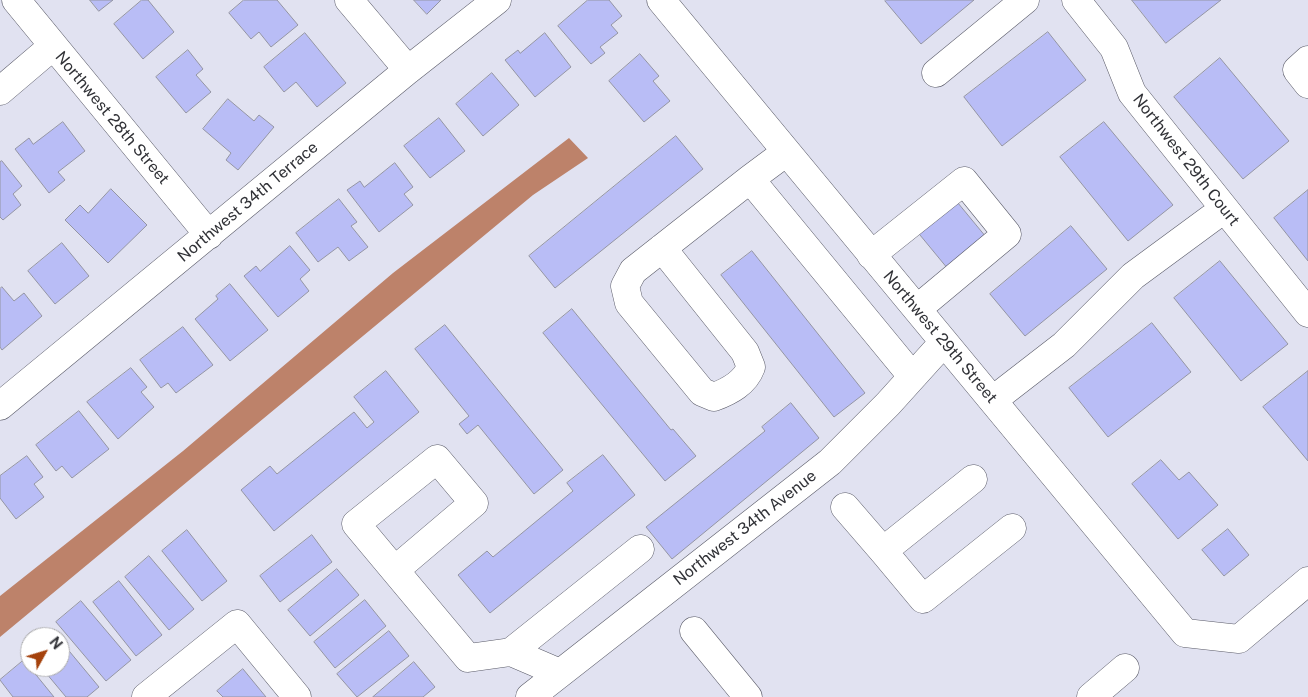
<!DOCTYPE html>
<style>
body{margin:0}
#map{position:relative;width:1308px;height:697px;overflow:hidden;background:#e1e2f1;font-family:"Public Sans",sans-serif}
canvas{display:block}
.north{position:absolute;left:20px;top:627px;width:50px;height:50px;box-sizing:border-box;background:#fff;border:1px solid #adadaf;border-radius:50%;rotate:51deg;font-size:14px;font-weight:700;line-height:20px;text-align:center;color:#313237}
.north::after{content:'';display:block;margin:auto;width:18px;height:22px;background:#a5420c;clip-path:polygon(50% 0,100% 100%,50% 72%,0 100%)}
</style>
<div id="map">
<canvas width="1308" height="697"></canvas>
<div class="north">N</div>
</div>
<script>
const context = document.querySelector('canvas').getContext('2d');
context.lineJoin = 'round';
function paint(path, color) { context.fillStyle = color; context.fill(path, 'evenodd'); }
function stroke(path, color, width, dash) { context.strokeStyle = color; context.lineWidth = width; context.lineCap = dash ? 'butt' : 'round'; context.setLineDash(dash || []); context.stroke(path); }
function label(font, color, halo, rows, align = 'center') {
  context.font = font + ' "Public Sans",sans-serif'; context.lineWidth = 4; context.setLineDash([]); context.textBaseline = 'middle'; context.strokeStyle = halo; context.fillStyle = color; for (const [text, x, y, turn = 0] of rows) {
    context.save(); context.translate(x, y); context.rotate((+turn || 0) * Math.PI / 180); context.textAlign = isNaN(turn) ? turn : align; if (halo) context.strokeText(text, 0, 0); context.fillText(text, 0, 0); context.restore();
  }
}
const water = new Path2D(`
 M569,138L588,158L533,195L0,637V596L183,451L393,273Z`);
const building = new Path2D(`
 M90,0H113L99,11Z
 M142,0H148L174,32L143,59L114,24Z
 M244,0H277L298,25L271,47L259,32L251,39L229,13Z
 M414,0H441L427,14Z
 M588,0H609L622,16L611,25L618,33L600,47L605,53L591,64L558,26Z
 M886,0H974L921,44L885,1Z
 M1132,0H1221L1166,43Z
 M1048,32L1086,80L1002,146L964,97Z
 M305,33L346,83L317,107L296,82L284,92L264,67Z
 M545,33L571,67L535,97L505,60L518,50L520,53Z
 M188,50L203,69L196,75L211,92L186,113L156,77Z
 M640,54L659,76L653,81L670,101L644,122L609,81Z
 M1220,58L1289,141L1243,179L1174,97Z
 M492,73L519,105L483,136L456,104Z
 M228,99L254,121L259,115L274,127L238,170L226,160L231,153L203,129Z
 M439,118L465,151L430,178L404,146Z
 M63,122L85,151L58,172L65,180L49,193L15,149L29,138L33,144Z
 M1104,122L1173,205L1128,241L1060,157Z
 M676,136L703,169L555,288L529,256Z
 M2,161L22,186L13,194L21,205L3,220L0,217V162Z
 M395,163L413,187L404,194L413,205L379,232L347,190L360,181L364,187Z
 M111,189L147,225L108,263L65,220L80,205L88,213Z
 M1308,190V261L1274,218Z
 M953,197L986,237L948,269L915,229Z
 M339,199L357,222L351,226L368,247L349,261L338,247L318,262L296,233Z
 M1071,226L1107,269L1025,336L990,294Z
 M62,243L89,276L55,304L28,271Z
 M290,246L310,270L300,279L309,291L278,317L244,276L256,266L260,271Z
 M752,251L865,393L834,417L721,275Z
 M1220,261L1288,344L1241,381L1174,298Z
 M230,284L268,330L230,361L195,319L218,299L216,296Z
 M2,287L14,301L24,293L42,316L2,350L0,347V289Z
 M572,309L671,430L673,429L696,456L665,481L543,333Z
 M1152,323L1191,372L1108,437L1069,388Z
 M445,325L563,470L534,494L478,425L467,434L459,424L469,416L415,349Z
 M183,327L213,365L176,393L168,383L161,388L140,360Z
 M131,368L147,387L141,392L154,407L118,439L87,402Z
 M386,371L419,412L274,531L241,490L270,466L277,474L354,412L367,428L374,422L354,397Z
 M1308,371V461L1263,407Z
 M791,403L819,438L672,559L646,527L765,431L762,427Z
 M79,411L109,449L72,478L62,466L56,471L36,445Z
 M603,455L635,495L490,613L458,575L487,551L493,557L573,491L567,483Z
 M27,456L43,477L34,484L44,497L16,519L0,498V476Z
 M1161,460L1179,480L1189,472L1218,505L1178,539L1132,484Z
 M1228,529L1249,555L1224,576L1202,550Z
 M187,530L227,581L202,601L162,551Z
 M312,535L332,562L280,602L260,576Z
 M149,556L194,609L169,630L125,577Z
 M337,569L359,595L310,636L288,610Z
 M119,581L162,635L136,656L93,602Z
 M365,600L386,626L335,668L314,642Z
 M81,601L131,660L106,681L56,622Z
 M389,631L409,656L357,697L337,674Z
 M60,640L99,687L87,697H66L41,667H60Z
 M24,660L54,697H13L0,680Z
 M414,662L435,687L423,697H373Z
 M243,669L266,697H223L217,691Z`);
const minor = new Path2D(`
 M16,0L209,235
 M349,0L408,70
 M661,0L1185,633L1239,639L1308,581
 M1076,0L1114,48L1132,93L1308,313
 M1308,60L1297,70L1308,84
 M936,73L1025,0
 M0,91L53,46
 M750,179L912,376
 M662,248L745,352L751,367C745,383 730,391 714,397L702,392L629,303L625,286L633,271L750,179L785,153
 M871,255L964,181L1007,234L917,309
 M993,400L1064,345L1133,276L1224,209
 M0,406L408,70L497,0
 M973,479L883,551L923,599L1012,528
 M845,507L883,551
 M395,570L474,503L437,459L356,524L468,658L511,652
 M694,631L748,697
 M560,673L511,652L640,549
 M146,697L237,624L297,697
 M530,697L830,462L888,404L944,342
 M1091,697L1125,668`);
const streetNames = [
 ["Northwest 28th Street",112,118,50],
 ["Northwest 29th Court",1186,160,52],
 ["Northwest 34th Terrace",248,202,-40],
 ["Northwest 29th Street",940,337,50],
 ["Northwest 34th Avenue",745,528,-38]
];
paint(water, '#bd826a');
paint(building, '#b9bdf6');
stroke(building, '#9495a3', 1);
stroke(minor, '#5a5b68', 29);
stroke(minor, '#fff', 28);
label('16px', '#313237', '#fff', streetNames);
</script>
